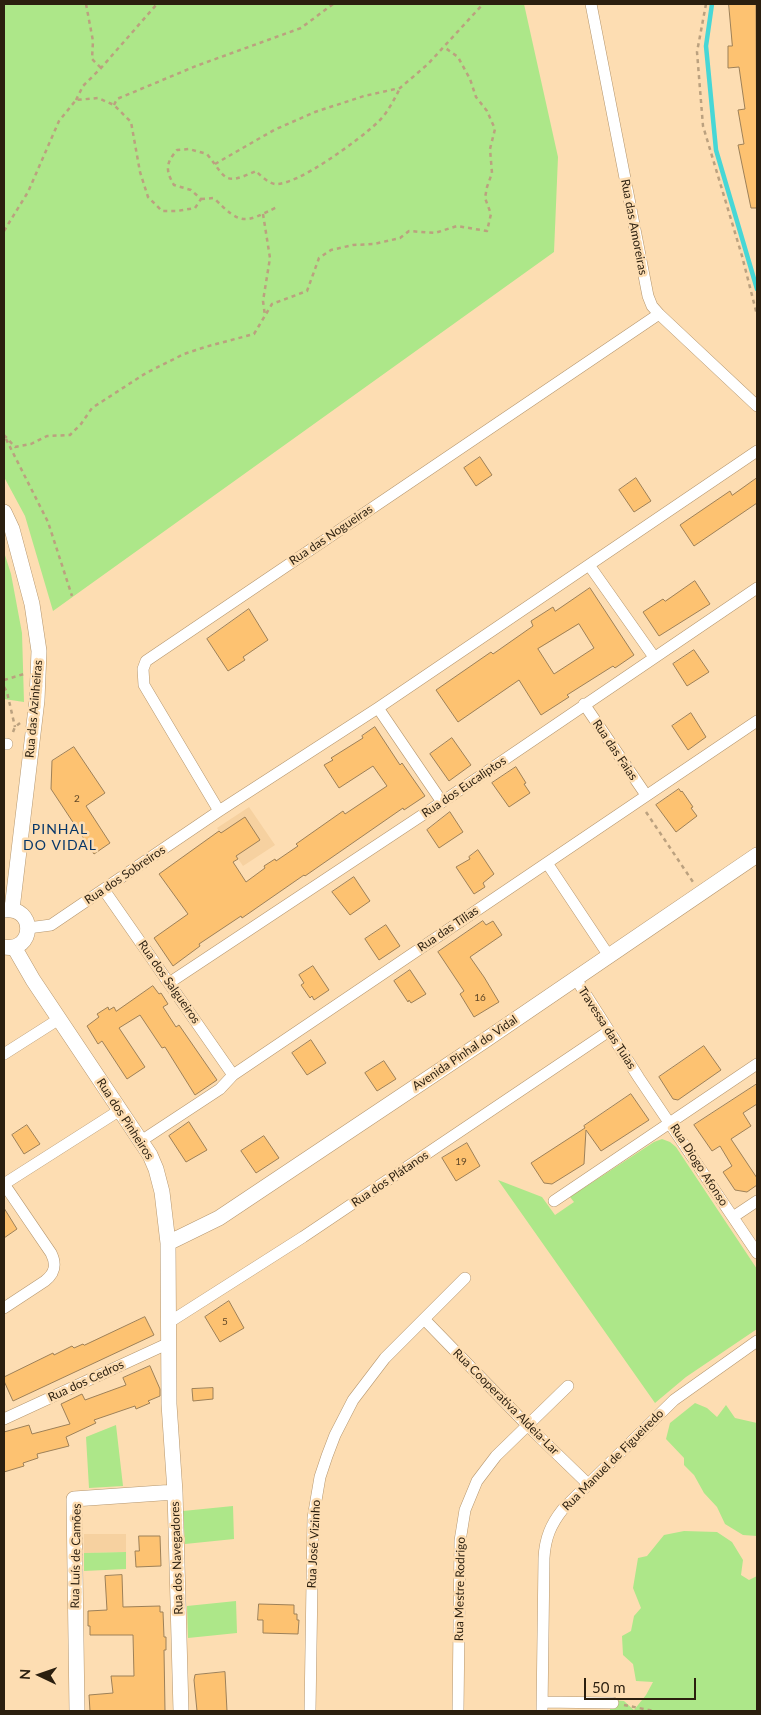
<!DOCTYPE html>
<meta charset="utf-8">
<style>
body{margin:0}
#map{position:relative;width:761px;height:1715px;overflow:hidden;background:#fdddb2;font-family:Lato,sans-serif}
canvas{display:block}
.frame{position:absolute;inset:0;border:5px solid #2b1f0f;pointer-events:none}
.north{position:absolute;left:15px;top:1650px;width:50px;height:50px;-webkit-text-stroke:4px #fdddb2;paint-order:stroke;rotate:273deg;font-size:14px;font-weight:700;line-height:20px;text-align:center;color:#2b1f0f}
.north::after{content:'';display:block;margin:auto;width:18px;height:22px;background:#2b1f0f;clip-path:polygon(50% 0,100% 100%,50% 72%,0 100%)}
.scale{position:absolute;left:584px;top:1678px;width:112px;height:22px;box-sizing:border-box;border:2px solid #2b1f0f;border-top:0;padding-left:6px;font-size:15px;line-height:18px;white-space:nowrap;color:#2b1f0f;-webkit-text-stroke:4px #fdddb2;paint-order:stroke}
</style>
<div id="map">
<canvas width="761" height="1715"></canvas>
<div class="frame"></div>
<div class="north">N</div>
<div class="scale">50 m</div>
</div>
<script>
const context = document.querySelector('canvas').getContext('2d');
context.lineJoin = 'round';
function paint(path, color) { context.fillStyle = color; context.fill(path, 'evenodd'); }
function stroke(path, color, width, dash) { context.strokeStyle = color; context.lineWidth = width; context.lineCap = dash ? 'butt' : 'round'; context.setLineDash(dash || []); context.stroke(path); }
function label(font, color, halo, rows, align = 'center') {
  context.font = font + ' Lato,sans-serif'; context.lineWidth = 5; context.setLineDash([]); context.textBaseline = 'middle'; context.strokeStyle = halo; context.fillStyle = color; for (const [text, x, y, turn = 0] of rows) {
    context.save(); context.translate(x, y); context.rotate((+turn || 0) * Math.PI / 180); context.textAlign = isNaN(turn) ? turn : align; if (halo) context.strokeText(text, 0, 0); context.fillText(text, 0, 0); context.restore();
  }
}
const built = new Path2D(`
 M249,807L275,845L243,866L217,828Z
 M84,1534H126V1552L84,1553Z`);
const green = new Path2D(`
 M4,4H524L558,157L554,252L53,611L25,516L4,477Z
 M4,552L11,574L22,633L24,702L4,699Z
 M662,1139L670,1142L676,1147L757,1269V1329L686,1377L655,1403L498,1180L542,1197L555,1215L574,1202L570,1197L654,1142Z
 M695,1403L707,1408L717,1417L726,1405L735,1418L757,1423V1536L743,1535L725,1524L717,1507L704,1493L694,1475L684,1465V1458L666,1439L670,1423Z
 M116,1425L123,1486L89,1488L86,1437Z
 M233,1506L234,1539L185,1544L183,1511Z
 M684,1531L717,1532L732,1542L743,1560L741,1575L749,1580L757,1576V1711H610V1700L624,1701L634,1710L646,1695L653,1682L636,1681L633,1664L623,1655L622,1636L631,1631L634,1616L641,1608L633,1588L638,1558L647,1556L664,1535Z
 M126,1552V1569L84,1571V1553Z
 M236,1601L237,1633L188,1638L187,1606Z`);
const stream = new Path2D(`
 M712,4L706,46L716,150L757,289`);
const building = new Path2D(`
 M729,4H756L757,208H751L738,145L744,144L738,110L745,109L739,67L728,68V46H732Z
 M480,457L492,475L476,486L464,468Z
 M636,478L651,501L634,512L619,490Z
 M757,478V503L694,546L680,525L730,491L732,495Z
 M695,581L710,604L659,636L643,612L663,599L665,601Z
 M590,588L634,655L615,668L613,666L567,695L569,697L541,715L519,680L458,722L436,690L491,652L493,654L533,626L531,621L553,607L555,611ZM579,624L594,648L554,674L538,649Z
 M249,609L268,640L243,657L245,660L228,671L207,639Z
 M694,650L709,672L687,686L673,664Z
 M691,713L706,737L688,750L672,726Z
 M375,727L400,765L402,763L425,796L404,810L403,808L305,876L304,875L242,918L241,916L199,944L200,946L173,966L154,938L188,914L159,874L219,831L221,833L245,817L260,840L236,856L238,859L233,862L246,882L265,868L264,866L275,859L276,861L298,846L296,844L343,811L345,814L387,786L373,766L339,788L324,765L333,760L331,758L363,738L362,736Z
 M452,738L471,765L449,781L430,754Z
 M74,747L105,793L86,806L110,843L94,854L51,789L52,761Z
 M516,767L526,783L524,784L530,793L509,807L492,783Z
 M679,789L681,792L682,791L693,807L691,808L697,816L676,832L656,805Z
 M450,812L463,832L439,848L427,830Z
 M478,850L494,874L483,883L485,887L474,894L456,867L470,859L469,857Z
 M354,877L370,901L350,915L332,892Z
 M483,921L486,925L493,921L502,935L470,957L484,977L499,1002L474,1017L460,994L464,991L438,952Z
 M386,925L400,946L379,960L365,939Z
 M313,966L329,990L314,1000L312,996L310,998L301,985L304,983L299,975Z
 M410,970L426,994L411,1003L409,1000L408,1002L394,981Z
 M153,986L159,994L161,993L168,1004L163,1007L176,1027L179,1025L217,1080L195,1095L165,1047L162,1048L140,1015L119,1028L145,1067L127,1079L102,1041L98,1044L87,1026L99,1017L97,1014L108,1007L109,1010L114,1007L116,1011Z
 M311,1040L326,1063L307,1075L292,1053Z
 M704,1046L721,1070L678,1100L673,1099L659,1077Z
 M384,1061L396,1079L377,1091L365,1073Z
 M757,1084V1104L743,1113L751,1126L731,1139L757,1178V1185L747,1192L735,1190L723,1172L732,1166L720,1146L712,1151L694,1125Z
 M631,1094L649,1120L601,1151L586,1130L584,1164L552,1184L544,1183L531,1163L585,1128L584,1126Z
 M189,1122L207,1150L186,1162L169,1136Z
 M27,1125L40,1144L24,1154L12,1135Z
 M264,1136L279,1158L256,1173L241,1151Z
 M467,1143L480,1166L456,1181L442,1158Z
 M4,1208L17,1229L4,1238Z
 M229,1301L244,1328L220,1342L205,1317Z
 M145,1317L154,1335L13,1401L4,1381V1377L53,1353L54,1355L72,1346L74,1348L83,1344L84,1345Z
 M150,1366L160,1389V1396L148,1401L150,1403L136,1409L135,1406L94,1420L96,1423L66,1437L69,1446L37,1454L38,1458L23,1463L24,1466L4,1472V1432L29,1425L32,1434L70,1424L61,1404L82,1394L85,1400L126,1385L123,1378Z
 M213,1388V1399L193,1401L192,1389Z
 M139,1536H160L161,1566L136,1567L135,1551H139Z
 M122,1575L123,1607L160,1606V1612H163L164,1637H166V1650H164L165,1711H90L89,1695L113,1693L111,1676H134L133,1635H90V1626H88V1611L107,1610L105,1576Z
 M259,1604L294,1605V1614H297V1620H299L298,1634L263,1633V1620H258Z
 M225,1672L227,1711H197L194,1680L195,1675Z`);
const path = new Path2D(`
 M86,4L93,41L92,59L101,68
 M706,4L697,52L703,126L742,256L757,315
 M76,100L83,86L101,68L157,4
 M114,105L117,99L196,66L301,28L333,4
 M215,164L274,130L315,112L364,96L400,88L428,64L483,4
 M201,199L214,198C241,226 245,223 277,207
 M263,214L270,258L263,301L265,316
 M4,231L28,192L59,121L76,100L98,98L114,105L131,122L140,172L148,197L162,211H177L195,208L201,199L191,190L174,185C165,170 166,163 177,150L189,149L207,154C227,179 223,186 256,171C261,176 268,183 275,184C297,186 360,139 377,123C387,114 394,100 400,88
 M4,435L15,447L31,444L47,436L70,435L81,424L92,408L146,373L184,354L205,347L254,334L272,304L307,291L319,258L331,250L353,245L374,244L400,238L409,231L435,233L457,226L487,231L491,214L485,198L487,187L492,173L490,149L495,129L487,111L476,97L470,79L458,57L444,47
 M6,439L48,522L72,596
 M4,680L24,674
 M4,687L7,692L15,727
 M13,732L15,727L20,723
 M646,812L693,882
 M624,1705L654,1711`);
const minor = new Path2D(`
 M591,4L648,296L652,306L659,314L757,406
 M589,565L654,657
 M584,704L646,795
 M378,708L442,802
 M4,744H7
 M219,811L144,685L143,669L146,661L659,314
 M547,863L609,956
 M104,890L233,1075
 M28,928L51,925L219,811L378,708L757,451
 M576,979L639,1078L757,1253
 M169,983L442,802L757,588
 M4,1054L59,1019
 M141,1141L220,1089L233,1075L757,721
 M4,1184L120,1110
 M554,1201L757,1064
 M733,1217L757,1201
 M4,1308L45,1281C55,1273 57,1265 51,1253L4,1184
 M424,1319L527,1425L588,1484
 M168,1323L303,1237L609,1031
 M4,1419L169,1343
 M542,1702L613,1703
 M310,1711L313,1518L320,1477L327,1456L335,1435L353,1400L385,1358L465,1278
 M458,1711L460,1541L465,1510L477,1481L496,1456L568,1386
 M542,1711L544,1558C545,1538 551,1524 563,1509L674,1400L757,1341`);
const tertiary = new Path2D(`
 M4,512L12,529L32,604L39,651L37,700L12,909
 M4,910C37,906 34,953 4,947
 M14,947L33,980L150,1155L156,1169L162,1192L168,1243L169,1404L175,1492L181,1711
 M168,1243L219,1218L484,1041L757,855
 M77,1711L74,1499L175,1492`);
const numberNames = [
 ["2",77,799],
 ["16",480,998],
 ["19",461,1162],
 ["5",225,1322]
];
const streetNames = [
 ["Rua das Amoreiras",634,227,79],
 ["Rua das Nogueiras",331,535,-34],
 ["Rua das Azinheiras",34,709,-85],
 ["Rua das Faias",615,750,56],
 ["Rua dos Eucaliptos",464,787,-34],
 ["Rua dos Sobreiros",125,875,-34],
 ["Rua das Tílias",448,929,-34],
 ["Rua dos Salgueiros",169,982,55],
 ["Travessa das Tuias",607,1028,57],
 ["Avenida Pinhal do Vidal",465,1053,-34],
 ["Rua dos Pinheiros",125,1119,57],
 ["Rua Diogo Afonso",699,1165,57],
 ["Rua dos Plátanos",390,1179,-34],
 ["Rua dos Cedros",86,1381,-25],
 ["Rua Cooperativa Aldeia-Lar",506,1402,45],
 ["Rua Manuel de Figueiredo",613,1460,-45],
 ["Rua José Vizinho",314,1544,-87],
 ["Rua Luís de Camões",76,1556,-89],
 ["Rua dos Navegadores",177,1558,-92],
 ["Rua Mestre Rodrigo",460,1589,-89]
];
const neighbourhoodNames = [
 ["PINHAL",60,829],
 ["DO VIDAL",60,845]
];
paint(built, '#f6d1a0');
paint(green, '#ade789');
stroke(stream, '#47d7d6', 4.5);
paint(building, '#fdc271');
stroke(building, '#9d8058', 1);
stroke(minor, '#b5966e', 12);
stroke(tertiary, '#b5966e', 16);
stroke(path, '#bba17f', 2.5, [4, 4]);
stroke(minor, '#fff', 11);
stroke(tertiary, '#fff', 15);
label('10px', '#604828', null, numberNames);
label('12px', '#2b1f0f', '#fdddb2', streetNames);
context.letterSpacing = '1px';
label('14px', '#063668', '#fdddb2', neighbourhoodNames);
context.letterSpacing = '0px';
</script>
